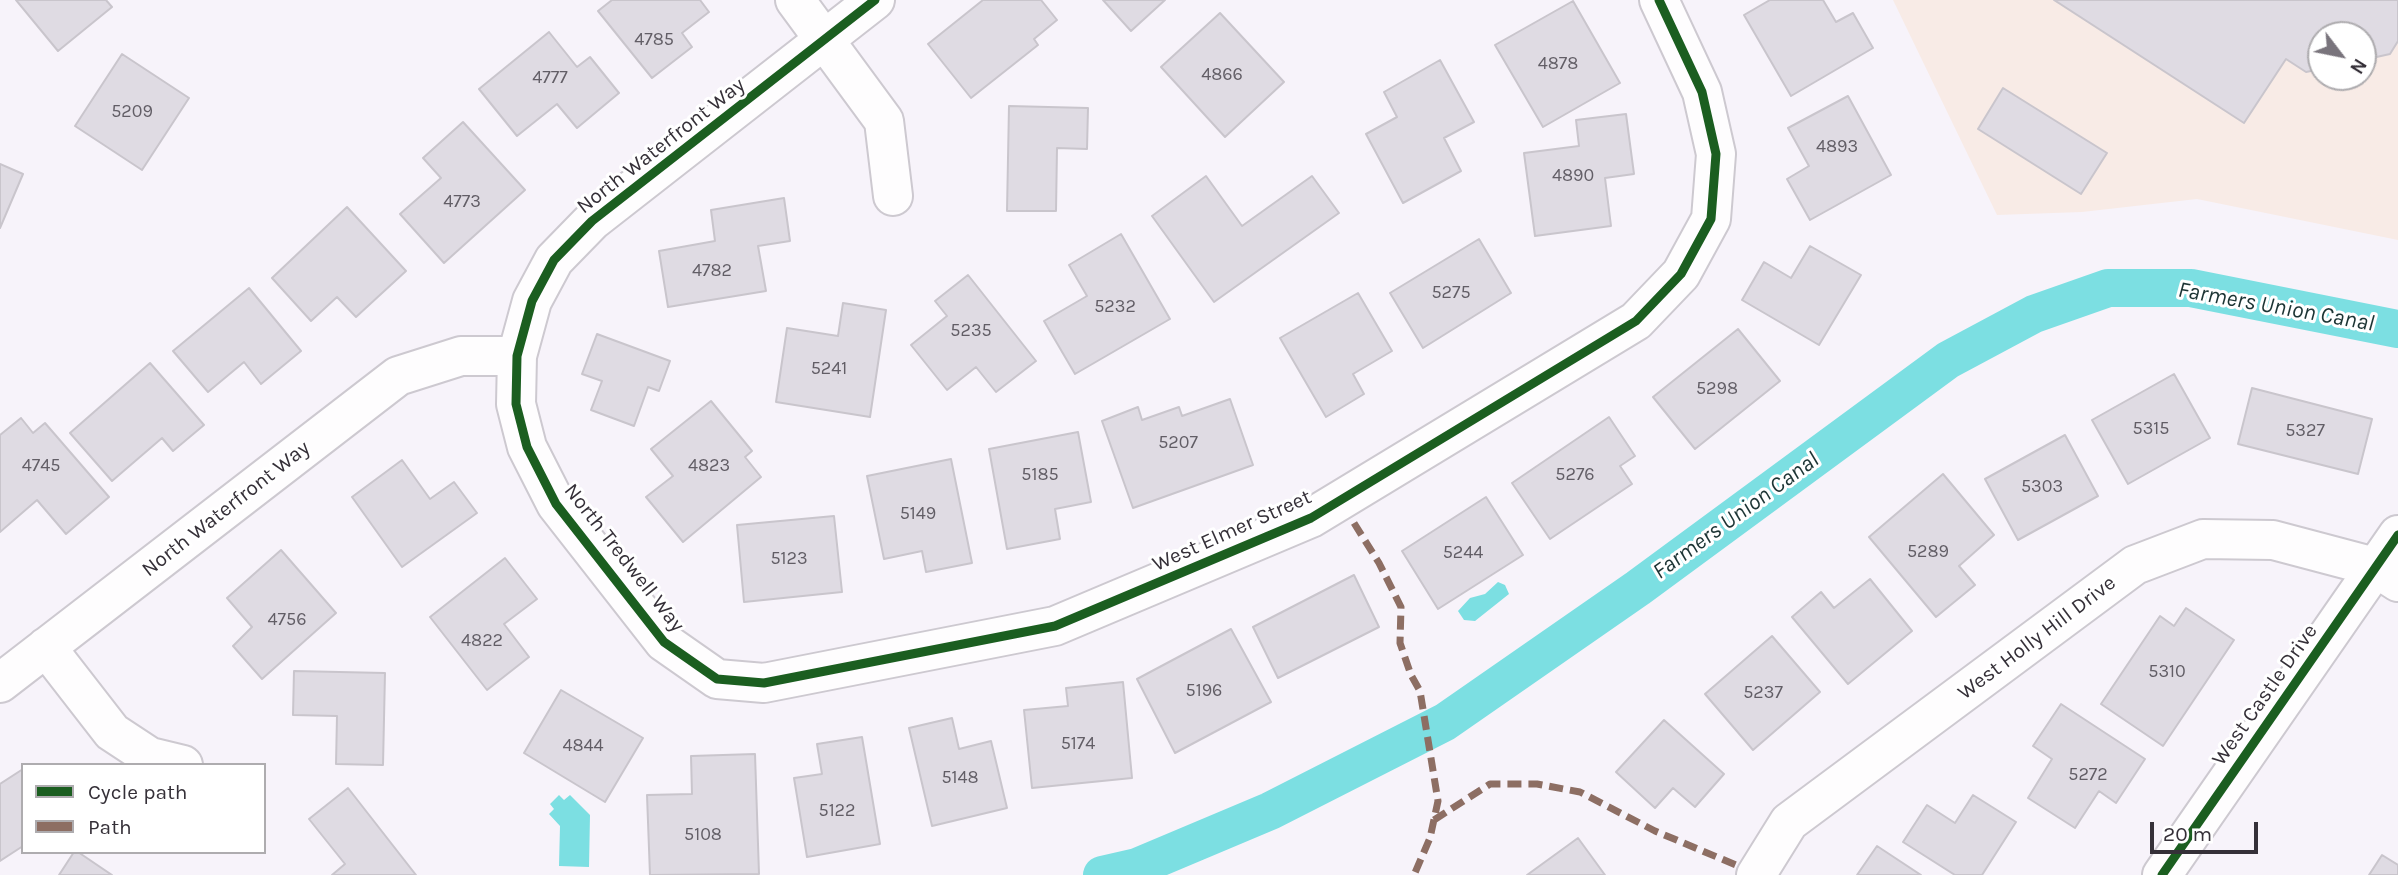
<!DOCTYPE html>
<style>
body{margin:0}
#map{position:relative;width:2398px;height:875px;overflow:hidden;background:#f7f3fa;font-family:Karla,sans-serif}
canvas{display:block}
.legend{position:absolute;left:21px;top:763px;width:245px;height:91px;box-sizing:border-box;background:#fff;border:2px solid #aeacaf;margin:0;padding:9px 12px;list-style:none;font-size:21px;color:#353038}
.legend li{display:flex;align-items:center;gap:14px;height:35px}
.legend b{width:35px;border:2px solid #aeacaf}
.north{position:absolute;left:2307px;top:21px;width:70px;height:70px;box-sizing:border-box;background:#fff;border:2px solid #aeacaf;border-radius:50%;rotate:122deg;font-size:19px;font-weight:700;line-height:28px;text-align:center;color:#353038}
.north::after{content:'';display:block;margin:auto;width:24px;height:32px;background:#79747c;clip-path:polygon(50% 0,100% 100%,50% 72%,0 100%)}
.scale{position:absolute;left:2150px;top:822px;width:108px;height:32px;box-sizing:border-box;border:4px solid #353038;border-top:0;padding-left:9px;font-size:21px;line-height:24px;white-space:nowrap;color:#353038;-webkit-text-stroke:5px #fff;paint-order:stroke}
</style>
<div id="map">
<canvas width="2398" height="875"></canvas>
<ul class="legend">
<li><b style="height:9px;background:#1b5e20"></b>Cycle path</li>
<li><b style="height:9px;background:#8d6e63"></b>Path</li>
</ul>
<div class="north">N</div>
<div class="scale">20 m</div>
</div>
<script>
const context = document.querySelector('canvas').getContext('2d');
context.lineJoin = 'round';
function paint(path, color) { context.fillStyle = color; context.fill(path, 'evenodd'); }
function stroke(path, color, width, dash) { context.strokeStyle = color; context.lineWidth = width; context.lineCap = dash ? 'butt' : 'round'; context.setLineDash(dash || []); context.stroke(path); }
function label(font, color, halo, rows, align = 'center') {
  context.font = font + ' Karla,sans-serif'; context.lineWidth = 6; context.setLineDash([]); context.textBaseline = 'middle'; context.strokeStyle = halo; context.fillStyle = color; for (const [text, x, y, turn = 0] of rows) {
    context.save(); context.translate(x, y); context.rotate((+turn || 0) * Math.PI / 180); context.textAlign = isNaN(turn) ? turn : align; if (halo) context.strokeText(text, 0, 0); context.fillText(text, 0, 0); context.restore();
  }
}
const education = new Path2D(`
 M1893,0H2398V240L2197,199L2082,212L1997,215ZM2321,35H2363V77H2321Z`);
const water = new Path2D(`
 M1498,582L1505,585L1509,594L1475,621L1464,620L1458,611L1470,598L1485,594Z
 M559,795L564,800L570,795L590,815L589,867L559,866L560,826L549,814L554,809L550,804Z`);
const canal = new Path2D(`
 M1102,875L1137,867L1270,811L1445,722L1638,588L1948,360L2034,314L2108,288H2191L2398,329`);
const building = new Path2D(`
 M16,0H106L112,7L58,51Z
 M612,0H700L709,12L682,33L692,47L652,78L598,11Z
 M983,0H1041L1057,20L1034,39L1038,45L971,98L928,44Z
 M1103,0H1165L1131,31Z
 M1770,0H1823L1836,22L1853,13L1873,48L1791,96L1744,15Z
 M2054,0H2398V41L2390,54L2363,60V35H2321V69L2306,72L2286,59L2244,123Z
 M1573,1L1620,83L1543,127L1495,45Z
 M1220,13L1284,82L1225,137L1161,67Z
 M549,32L577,67L590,57L619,93L577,128L557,104L517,136L479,89Z
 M122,54L189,98L142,170L75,126Z
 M1440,60L1474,122L1444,138L1461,171L1403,203L1366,134L1397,117L1384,92Z
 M2003,88L2107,153L2081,194L1978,129Z
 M1848,96L1891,175L1810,220L1787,179L1809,166L1788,128Z
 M1009,106L1088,108L1087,149L1057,148L1056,211H1007Z
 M1626,114L1634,174L1605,178L1611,226L1535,236L1524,153L1579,146L1576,120Z
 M463,122L525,190L444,263L400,214L441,178L423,158Z
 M0,164L23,174L0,228Z
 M1206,176L1242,226L1312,176L1339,213L1214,302L1152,216Z
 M784,198L790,241L758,246L766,291L668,307L659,251L715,241L711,210Z
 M347,207L406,271L356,317L337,297L311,321L272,278Z
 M1121,234L1170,319L1075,374L1044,321L1087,296L1069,265Z
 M1479,239L1511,293L1423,348L1390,293Z
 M1810,246L1861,275L1819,345L1742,300L1764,262L1791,278Z
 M968,275L1036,361L996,392L976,367L947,390L911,345L947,316L935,301Z
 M249,288L301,351L261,384L244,362L208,392L173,351Z
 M1358,293L1392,351L1353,374L1364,394L1326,417L1280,338Z
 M843,303L886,310L870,417L776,402L787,328L838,336Z
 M1738,329L1780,381L1695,449L1653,397Z
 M597,334L670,361L659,391L648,387L634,426L591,410L602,381L582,374Z
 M150,363L204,425L173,451L162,438L112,481L70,433Z
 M2174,374L2210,438L2128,484L2092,420Z
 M2252,388L2372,419L2358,474L2238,444Z
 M1230,399L1253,465L1133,508L1102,421L1138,407L1142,420L1179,407L1182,416Z
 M711,401L752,451L745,457L761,477L683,542L646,497L673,476L651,449Z
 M1609,417L1635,456L1620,466L1632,484L1550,539L1512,483Z
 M21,418L33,433L45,423L109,497L66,534L37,500L0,532V435Z
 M1078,432L1091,502L1055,509L1060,539L1007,549L989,449Z
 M2065,435L2098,496L2018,540L1985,479Z
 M951,459L972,563L926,572L922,551L884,559L867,476Z
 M402,460L430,499L454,482L477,513L402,567L352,497Z
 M1943,474L1994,535L1959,566L1975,585L1936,617L1869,537Z
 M1486,497L1523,555L1438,609L1402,551Z
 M834,516L842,592L744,602L737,525Z
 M281,550L336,613L262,679L233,646L252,627L227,598Z
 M505,558L537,599L504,624L529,657L487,690L430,617Z
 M1354,575L1379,627L1278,678L1253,627Z
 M1870,579L1912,631L1848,684L1792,617L1821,592L1834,608Z
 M2186,608L2234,640L2163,746L2101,704L2160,616L2174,626Z
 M1231,629L1271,702L1175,753L1137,679Z
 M1772,636L1820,692L1753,750L1705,694Z
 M294,671L385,673L383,765L336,764L337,716L293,715Z
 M1123,682L1132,778L1032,788L1024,710L1068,706L1066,688Z
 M561,690L643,738L605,802L524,753Z
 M2061,704L2145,759L2116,803L2099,791L2075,828L2028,798L2052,759L2033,746Z
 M952,718L959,749L991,741L1007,808L932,826L909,728Z
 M1664,720L1724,774L1695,807L1673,788L1655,808L1616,772Z
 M862,737L880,844L807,857L794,778L822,774L817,744Z
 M755,754L759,874L650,875L647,795L692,794L691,756Z
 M23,769V846L0,861V784Z
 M348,788L416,875H332L345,864L309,819Z
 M1973,795L2016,822L1982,875H1955L1903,842L1927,805L1955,823Z
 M1578,838L1605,875H1527Z
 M1877,846L1921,875H1857Z
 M74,852H78L112,875H59Z
 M2382,855L2398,865V875H2369Z`);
const minor = new Path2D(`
 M795,0L884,121L893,196
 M875,0L592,221L554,260L532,301L517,356L516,404L527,447L556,504L664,642L717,679L764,683L1055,626L1311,518L1636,321L1681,274L1711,219L1716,154L1702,92L1659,0
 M46,647L112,732L150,757L183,765
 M0,683L398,376L461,356H517
 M1756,875L1789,822L2135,565L2203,539L2273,540L2375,567L2398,582
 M2162,875L2398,535`);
const quiet = new Path2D(`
 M1354,523L1379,563L1401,607L1400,643L1411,675L1420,691L1438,801L1430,838L1414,875
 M1434,820L1490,784H1537L1580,792L1655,831L1736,865`);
const cycleway = new Path2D(`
 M875,0L592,221L554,260L532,301L517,356L516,404L527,447L556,504L664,642L717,679L764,683L1055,626L1311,518L1636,321L1681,274L1711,219L1716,154L1702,92L1659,0
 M2162,875L2398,535`);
const numberNames = [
 ["4785",654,40],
 ["4878",1558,64],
 ["4866",1222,75],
 ["4777",550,78],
 ["5209",132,112],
 ["4893",1837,147],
 ["4890",1573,176],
 ["4773",462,202],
 ["4782",712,271],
 ["5275",1451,293],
 ["5232",1115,307],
 ["5235",971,331],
 ["5241",829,369],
 ["5298",1717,389],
 ["5315",2151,429],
 ["5327",2305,431],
 ["5207",1178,443],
 ["4745",41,466],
 ["4823",709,466],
 ["5185",1040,475],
 ["5276",1575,475],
 ["5303",2042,487],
 ["5149",918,514],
 ["5289",1928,552],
 ["5244",1463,553],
 ["5123",789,559],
 ["4756",287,620],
 ["4822",482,641],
 ["5310",2167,672],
 ["5196",1204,691],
 ["5237",1763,693],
 ["5174",1078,744],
 ["4844",583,746],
 ["5272",2088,775],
 ["5148",960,778],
 ["5122",837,811],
 ["5108",703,835]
];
const streetNames = [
 ["North Waterfront Way",661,146,-38],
 ["North Waterfront Way",226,509,-38],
 ["West Elmer Street",1232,531,-24],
 ["North Tredwell Way",624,558,52],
 ["West Holly Hill Drive",2037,638,-37],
 ["West Castle Drive",2265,695,-55]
];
const waterNames = [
 ["Farmers Union Canal",2276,307,10],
 ["Farmers Union Canal",1736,516,-36]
];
paint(education, '#f8ebe6');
paint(water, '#7cdfe2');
stroke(canal, '#7cdfe2', 38);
paint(building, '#dfdbe3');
stroke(building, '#c9c5cc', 2);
stroke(minor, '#cdc9d0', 42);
stroke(minor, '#fefdfe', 38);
stroke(quiet, '#8d6e63', 7, [14, 7]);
stroke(cycleway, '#1b5e20', 9);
label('18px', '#625e66', null, numberNames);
label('21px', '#353038', '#fff', streetNames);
label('italic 23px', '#1c3434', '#fff', waterNames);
</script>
